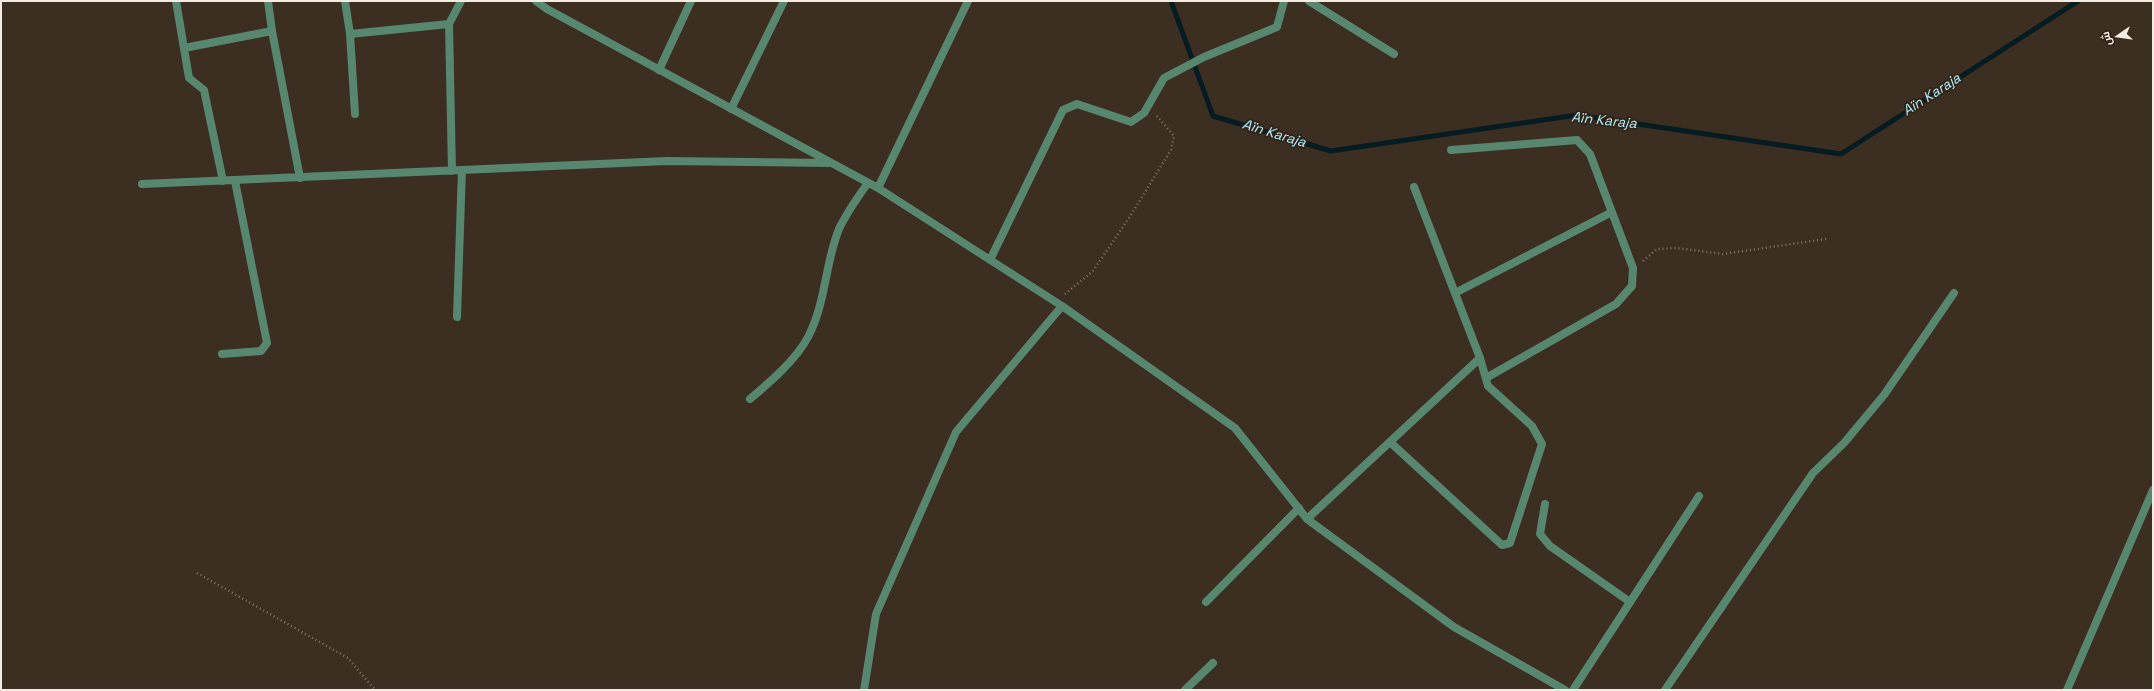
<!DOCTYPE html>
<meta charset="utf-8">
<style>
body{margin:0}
#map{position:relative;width:2154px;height:691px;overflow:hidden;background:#3c2e21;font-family:"Space Grotesk",Cairo,sans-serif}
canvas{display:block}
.frame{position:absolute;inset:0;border:2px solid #f4ebe2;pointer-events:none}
.north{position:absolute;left:2098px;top:16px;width:40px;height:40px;-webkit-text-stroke:3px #322417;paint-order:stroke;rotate:257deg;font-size:11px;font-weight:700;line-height:16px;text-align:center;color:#f4ebe2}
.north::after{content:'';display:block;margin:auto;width:14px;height:18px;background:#f4ebe2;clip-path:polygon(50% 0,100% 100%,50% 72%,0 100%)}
</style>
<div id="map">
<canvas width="2154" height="691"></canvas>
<div class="frame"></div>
<div class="north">ش</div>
</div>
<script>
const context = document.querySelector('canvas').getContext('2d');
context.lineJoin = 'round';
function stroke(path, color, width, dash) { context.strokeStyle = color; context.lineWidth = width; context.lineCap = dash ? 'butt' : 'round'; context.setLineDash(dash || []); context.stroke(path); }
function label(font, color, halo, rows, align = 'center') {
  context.font = font + ' "Space Grotesk",sans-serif'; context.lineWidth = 3.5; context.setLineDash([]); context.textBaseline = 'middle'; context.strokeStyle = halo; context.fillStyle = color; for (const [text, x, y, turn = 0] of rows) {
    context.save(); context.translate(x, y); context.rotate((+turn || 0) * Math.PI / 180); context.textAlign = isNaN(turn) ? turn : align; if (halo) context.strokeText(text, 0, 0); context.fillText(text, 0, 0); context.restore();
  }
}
const stream = new Path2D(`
 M1171,1L1213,116L1331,151L1577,115L1841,154L2078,1`);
const path = new Path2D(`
 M1643,261L1657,249L1676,248L1723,254L1826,239
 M1065,294L1093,271L1129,218L1171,150L1174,136L1156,115
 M197,573L348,658L375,690`);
const lane = new Path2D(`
 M750,399C769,383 796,360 808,337C826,303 825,263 839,229C847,212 857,198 868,183
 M1545,504L1540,534L1550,546L1630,602`);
const street = new Path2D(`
 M176,1L189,78L204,90L223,181
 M268,1L272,31L300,178
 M345,1L350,34L355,114
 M536,1L547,9L878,188L1062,306L1235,428L1307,519L1454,627L1565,690
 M1309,1L1394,54
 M449,24L452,171
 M350,34L449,24L461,1
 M184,48L272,31
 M659,70L691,1
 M731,109L784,1
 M1451,150L1577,140L1590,154L1633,268L1632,286L1616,304L1486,378
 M142,184L667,161L831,163
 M878,188L968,1
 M990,260L1063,110L1077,104L1131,122L1144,113L1164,78L1204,57L1277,27L1284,1
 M1455,293L1612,212
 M457,317L462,170
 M222,354L261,351L267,343L235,181
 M1390,442L1502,545L1510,543L1542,444L1532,426L1488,386L1480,358L1414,187
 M1307,519L1480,358
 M1206,602L1299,508
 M864,690L876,614L956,432L1062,306
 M1185,690L1213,663
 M1573,690L1699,496
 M1665,690L1813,473L1844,443L1884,395L1954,293
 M2067,690L2153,490`);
const waterNames = [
 ["Aïn Karaja",1932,95,-33],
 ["Aïn Karaja",1604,121,6],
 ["Aïn Karaja",1274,134,17]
];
stroke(stream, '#041c22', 5);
stroke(path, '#82766a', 2.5, [1, 3]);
stroke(lane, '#57876f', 8);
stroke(street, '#57876f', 8);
label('italic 14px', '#afedfd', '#322417', waterNames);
</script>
